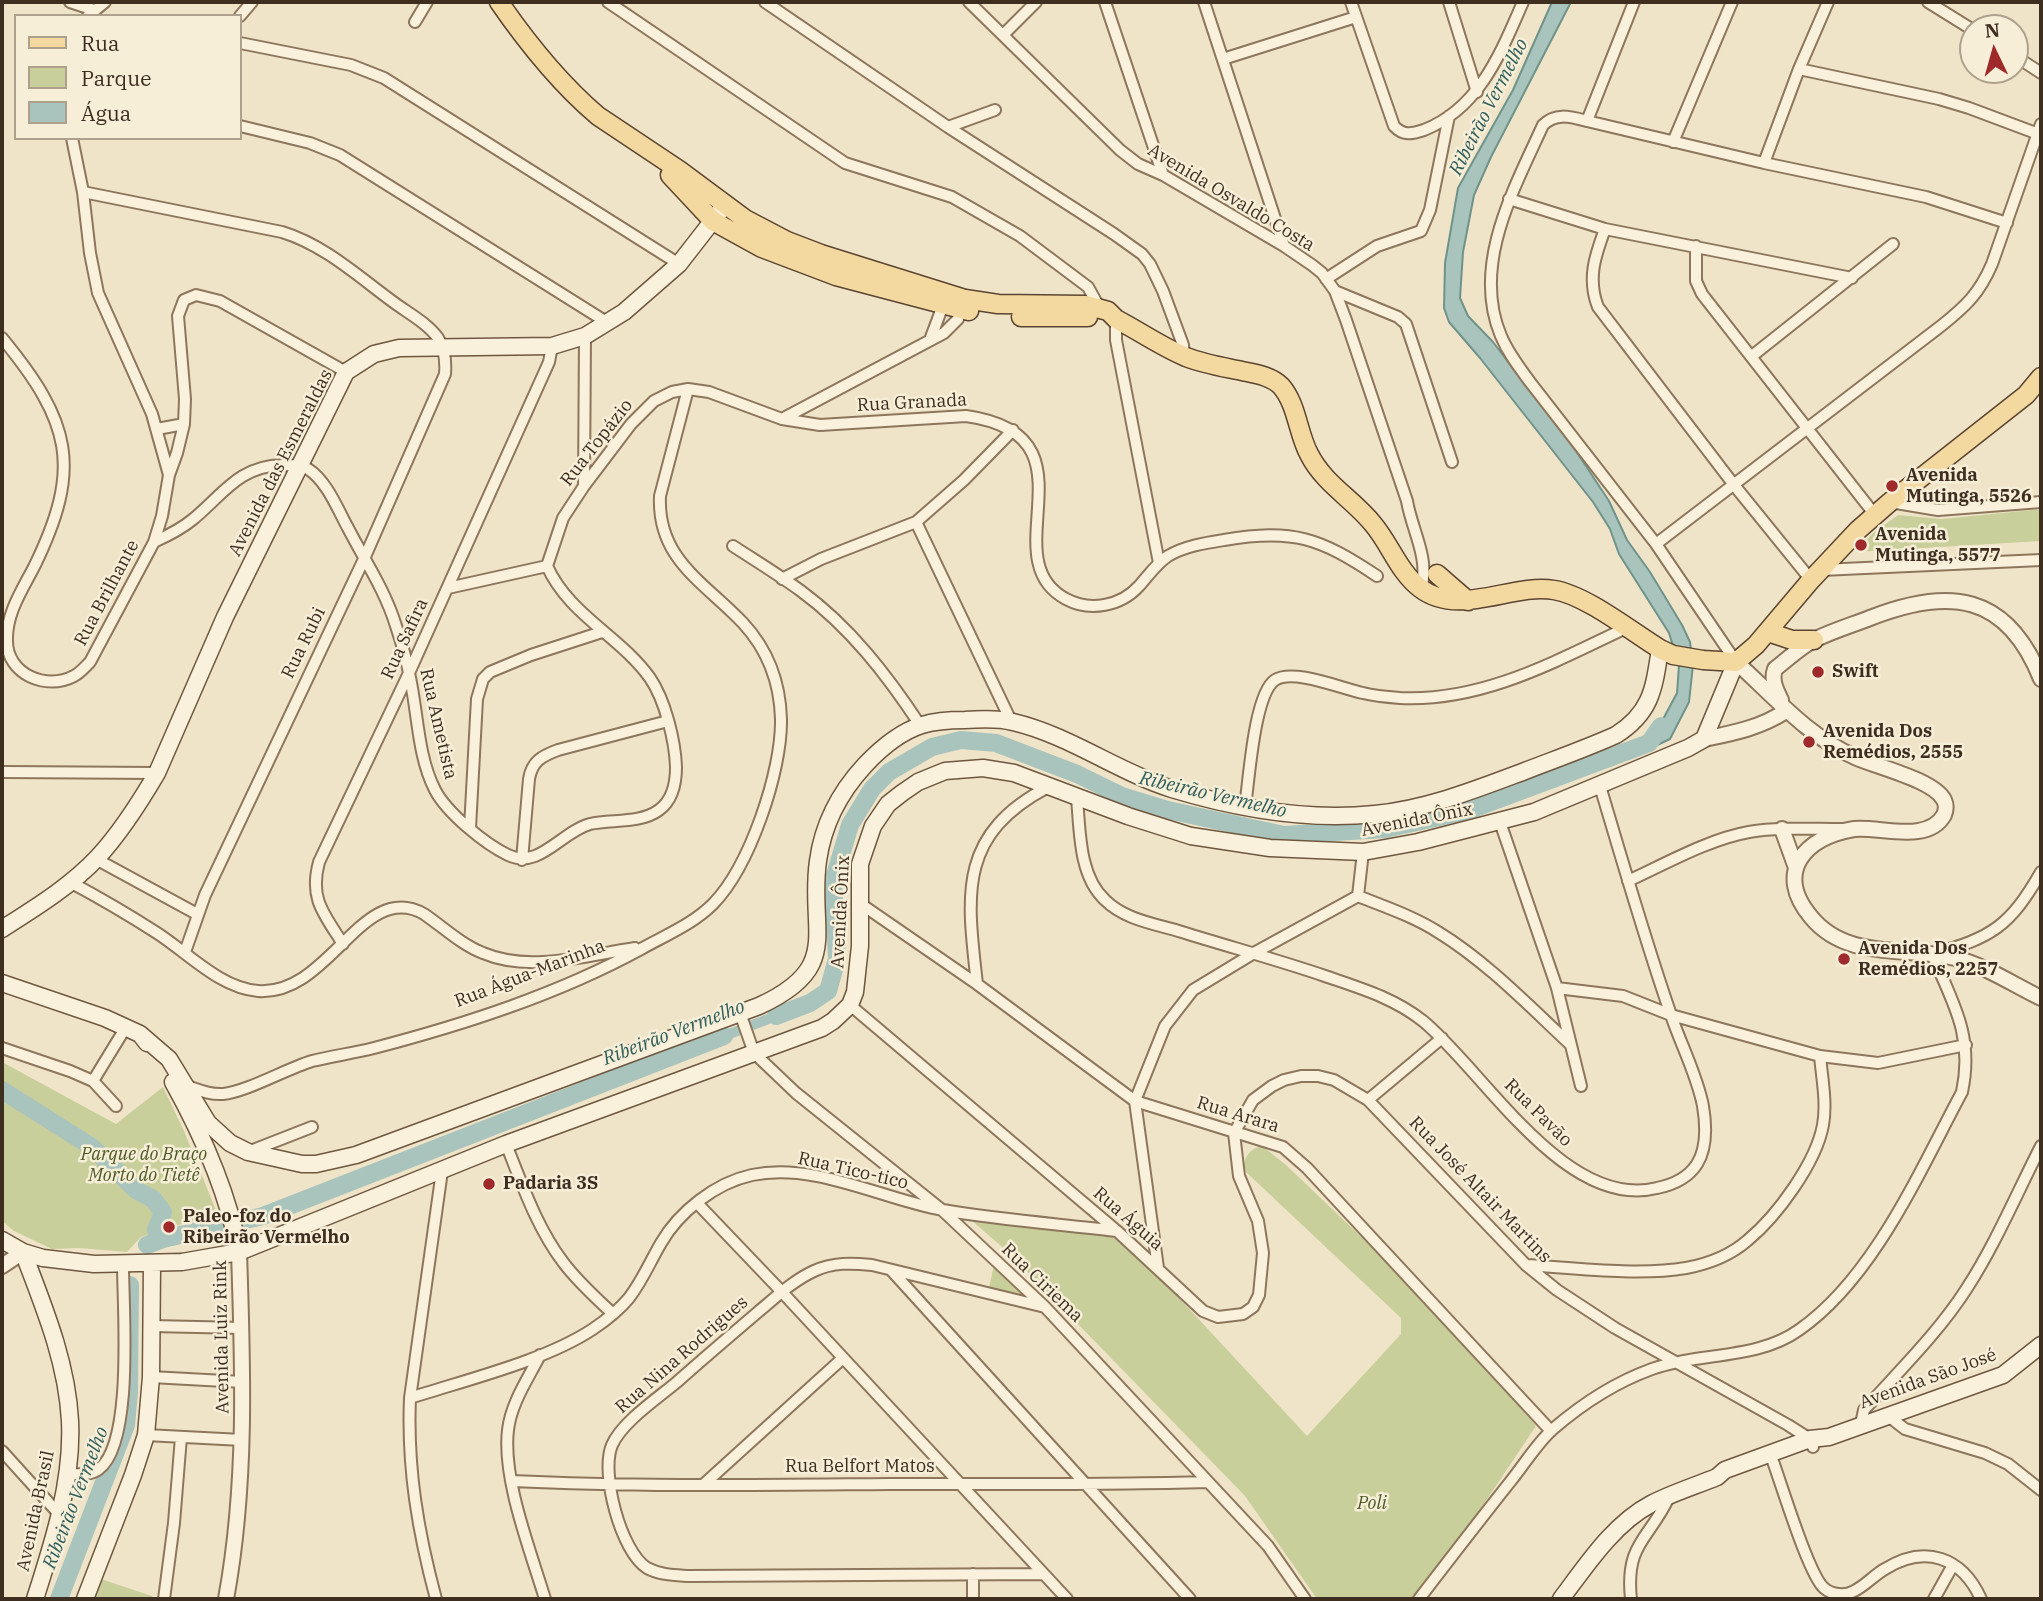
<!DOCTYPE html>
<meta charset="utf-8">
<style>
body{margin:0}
#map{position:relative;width:2043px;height:1601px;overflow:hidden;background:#f0e4c8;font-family:"IBM Plex Serif",serif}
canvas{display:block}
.frame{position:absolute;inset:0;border:4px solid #3d2e20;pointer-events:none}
.legend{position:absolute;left:14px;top:14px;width:228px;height:126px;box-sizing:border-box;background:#f7eed8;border:2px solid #ada18e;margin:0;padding:9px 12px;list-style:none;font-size:21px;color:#3d2e20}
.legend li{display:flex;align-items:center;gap:14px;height:35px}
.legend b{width:35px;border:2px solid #ada18e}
.north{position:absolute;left:1959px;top:14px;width:70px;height:70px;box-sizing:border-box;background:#f7eed8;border:2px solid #ada18e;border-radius:50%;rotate:355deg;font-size:19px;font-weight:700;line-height:28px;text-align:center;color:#3d2e20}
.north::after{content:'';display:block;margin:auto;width:24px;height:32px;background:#9e2a2b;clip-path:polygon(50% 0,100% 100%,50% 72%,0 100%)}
</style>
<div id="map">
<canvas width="2043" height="1601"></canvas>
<div class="frame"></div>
<ul class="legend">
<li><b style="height:9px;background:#f3d9a0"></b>Rua</li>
<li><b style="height:19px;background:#c9cf9b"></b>Parque</li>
<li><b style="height:19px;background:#a9c4bc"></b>Água</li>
</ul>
<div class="north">N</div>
</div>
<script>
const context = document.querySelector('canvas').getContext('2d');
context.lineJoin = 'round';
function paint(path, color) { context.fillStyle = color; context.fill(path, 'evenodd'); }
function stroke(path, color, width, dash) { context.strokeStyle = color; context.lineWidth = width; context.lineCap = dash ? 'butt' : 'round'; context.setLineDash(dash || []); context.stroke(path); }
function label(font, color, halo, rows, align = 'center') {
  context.font = font + ' "IBM Plex Serif",serif'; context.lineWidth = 5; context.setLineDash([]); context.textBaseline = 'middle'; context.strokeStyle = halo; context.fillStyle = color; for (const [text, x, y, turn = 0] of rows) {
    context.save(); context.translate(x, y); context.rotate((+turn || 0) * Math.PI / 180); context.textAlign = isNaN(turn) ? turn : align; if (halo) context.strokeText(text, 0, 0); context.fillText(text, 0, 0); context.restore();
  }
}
const green = new Path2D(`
 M2032,510H2041V541L1856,552L1872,534L1898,515L1942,519Z
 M2,1062L116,1124L163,1087L184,1131L217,1213L141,1237L127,1252L79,1248L52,1249L14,1231L2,1221Z
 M1262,1146L1285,1164L1440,1312L1536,1426L1429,1586L1416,1599H1317L1245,1496L1008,1252L971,1220L1117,1231L1307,1436L1401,1334V1318L1246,1172C1241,1159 1250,1148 1262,1146Z
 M994,1265L1029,1298L989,1288Z
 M101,1579L152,1596L153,1599H94Z`);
const water = new Path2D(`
 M1552,2H1571L1491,157L1474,195L1463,252L1460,298L1468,316L1493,342L1576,451L1609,501L1627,540L1650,572L1682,625L1690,642L1693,665L1689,702L1670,739L1655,746L1649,743V733L1661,723L1677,693L1679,665L1669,633L1619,554L1610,529L1593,502L1480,358L1449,322L1444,308L1445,263L1458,188L1513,90Z`);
const canal = new Path2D(`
 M724,1036L776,1016`);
const river = new Path2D(`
 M776,1016L810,1003L828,991L837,959L833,882L850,825L872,789L889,772L932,747L961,740L996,743L1077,774L1122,796L1168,810L1284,835L1385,829L1467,811L1649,743L1661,726
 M2,1090L92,1147L136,1190L153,1199L163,1212L156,1230L163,1239
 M147,1245L163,1239L263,1216L724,1036
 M59,1599L126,1425L129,1392L130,1285`);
const minor = new Path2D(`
 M70,2L94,10
 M608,2L845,163L952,197L1020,236L1088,287L1099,307
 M765,2L948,127L1114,234L1142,254L1150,264L1163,291L1183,345L1184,356
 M969,2L1120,150L1138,164L1163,175L1284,246L1312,265L1322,273L1335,291L1346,320L1407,501C1412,531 1430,558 1421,589
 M1105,2L1163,175
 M1204,2L1284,246
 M1351,2L1394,126C1403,136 1412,134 1424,130C1480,108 1501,52 1523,2
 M1449,2L1477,92
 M1928,2L1973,30
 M88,16L105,2
 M240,16L252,2
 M415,22L427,2
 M1003,35L1036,2
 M240,43L351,65L384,78L679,264
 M2015,56L2041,73
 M1223,59L1356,17
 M1799,69L1939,99L1969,108L2041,135
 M1587,121L1634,2
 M240,126L310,143L340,155L608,323
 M948,127L995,110
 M72,138L83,192L90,253L98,293L152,414L169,475
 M1673,142L1732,2
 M1764,163L1799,69L1828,2
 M83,192L282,232C325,245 360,278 396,304C410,314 428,324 438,338C445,349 446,361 445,374L364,559L205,895L185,952
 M1509,199L1605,229L1852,278
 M1605,229C1595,256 1587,279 1598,307L1734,485L1811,580
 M1696,246V281L1702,294L1875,515
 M1326,279L1377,246L1421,231L1430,210L1449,116
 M1335,291L1398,317L1406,324L1452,462
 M1116,319V340L1159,563
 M2,338C71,422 83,467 34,567C22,590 6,614 7,641C7,674 46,691 74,676C80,673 85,667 90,662L154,542L162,516L169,475L177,453L184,424L185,399L178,316L184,300L196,295L220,301L346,372
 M930,340L945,300
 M1752,356L1893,244
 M782,419L944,333L958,319L963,305
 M157,429L184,424
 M584,486L585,336
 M1890,502L1938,510L2041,502
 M916,522L1011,721
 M154,542C167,536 180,530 192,520C222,496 238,466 282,465C291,465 301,465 308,469C327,481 338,510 348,528C365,561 385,590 396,626C401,641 406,657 409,673C418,711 417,755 435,790C447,813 485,844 508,855C539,870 561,832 590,824C611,819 640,824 659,810C673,800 676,783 676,767C675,740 665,700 650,678C620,636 569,615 547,566L563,518L584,486L631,424L654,401L672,392L688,389L709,392L782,419L820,425L966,416C1103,435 989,558 1066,599C1090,612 1121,606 1139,586C1148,576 1156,564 1168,556C1185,546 1205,543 1224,540C1293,528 1320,538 1377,576
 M1656,544L1941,326C1966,306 1979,294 1992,264L2041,124
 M733,546C756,561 779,575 801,591C850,627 887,675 920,725
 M1821,570L2041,560
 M782,579L821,559L916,522L964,480L1013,430
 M448,588L547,566
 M1736,662L1656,544L1530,382C1519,367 1508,353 1501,336C1471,265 1514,189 1543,125C1556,112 1571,117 1587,121L1764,163L1926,197L2007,223
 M2,772L157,773
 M1077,798C1080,832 1079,876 1105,900C1125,920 1156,924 1182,932C1230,947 1278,960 1325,976C1360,988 1394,998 1423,1021C1484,1071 1565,1211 1657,1188C1672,1185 1688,1178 1697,1164C1707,1148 1706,1124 1703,1106C1697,1075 1681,1045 1671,1015C1645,940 1623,863 1600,786
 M1245,807C1249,781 1254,694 1275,680C1293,668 1343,689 1363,693C1375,696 1387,697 1400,698C1482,702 1554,662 1626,628
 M1500,822L1557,988L1581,1086
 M470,828L477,699L483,679L490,672L531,655L602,632
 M96,859L197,914
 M522,860L529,779C532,761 542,756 558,750L668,721
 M1628,881C1665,864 1709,839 1749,832C1779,827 1810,829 1841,829
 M70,882C100,898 129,915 157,933C188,953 220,988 258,991C330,996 362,879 424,914C443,927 462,945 483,953C530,973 587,955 635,948
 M1358,896C1385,907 1413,916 1438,932C1487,962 1529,1006 1571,1045
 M858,902L977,984L1135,1101L1283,1147L1307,1168L1551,1431
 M343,944C324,914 309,899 319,862L409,673L549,362L552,346
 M977,984C967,895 957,835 1048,787
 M1557,988L1623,996L1671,1015L1820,1056L1878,1063L1966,1045
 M850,1005L1117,1231L1203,1311L1218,1317L1243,1314L1253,1307L1259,1295L1263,1253L1258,1221L1239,1176L1234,1133L1253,1100L1272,1086L1284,1080L1301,1076H1318L1334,1080L1368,1100L1526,1265L1557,1290L1615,1328L1788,1425L1810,1439L1813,1447
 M740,1013L754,1053L796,1093L942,1210L1045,1307L1268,1546L1305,1599
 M2,1048L70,1071L93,1081L116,1106
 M93,1081L126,1027
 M187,1086C199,1090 210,1095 223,1094C246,1092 286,1069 312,1061C333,1056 354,1053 374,1048C466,1024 558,994 641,949C666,935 693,924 713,904C750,866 782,771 781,719C780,682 768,650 743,623C704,582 657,559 660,496L688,389
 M1368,1100L1442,1038
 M506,1144C522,1184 537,1228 563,1262C577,1281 595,1297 612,1313
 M248,1152L312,1127
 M697,1203L782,1292L1067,1599
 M1526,1265C1574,1268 1639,1276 1686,1268C1708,1264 1731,1255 1748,1240C1777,1216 1816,1163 1823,1125C1827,1103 1822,1078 1820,1056
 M1158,1268L1135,1101L1165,1026L1193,990L1254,953L1358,896L1363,852
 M891,1270L1190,1599
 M152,1326L242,1328
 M540,1355C528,1379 511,1403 508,1430C502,1479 531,1552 545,1599
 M151,1377L243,1382
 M410,1398C465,1380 545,1361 593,1329C605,1321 619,1310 629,1298C642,1281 650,1262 661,1243C679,1212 715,1183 752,1175C816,1162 881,1199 943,1210C1001,1220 1059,1224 1117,1231
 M1887,1415L1905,1429L1985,1453L2008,1464L2041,1490
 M1861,1424L1864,1410C1899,1371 1939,1332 1967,1288C1996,1243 2017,1193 2041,1146
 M146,1435L242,1440
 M2,1451L59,1514
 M1770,1453C1780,1479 1808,1574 1824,1588C1832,1595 1845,1596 1854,1591C1865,1586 1874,1575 1885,1569C1925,1544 1962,1557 1981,1599
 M67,1474C78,1474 90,1476 99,1469C134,1443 123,1308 123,1265
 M512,1481C638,1487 764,1485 889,1484C996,1484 1102,1485 1208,1482
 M703,1485L843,1358
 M973,1574V1599
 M1043,1574L689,1576C675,1575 660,1575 647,1568C621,1552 600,1473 612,1445C622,1422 658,1398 677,1382C704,1358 731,1335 758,1312C776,1297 794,1280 814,1271C833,1262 852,1263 872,1265L1045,1307
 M164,1599L174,1523L181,1437
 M436,1599C418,1532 407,1468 410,1398L442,1171
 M1419,1599C1449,1560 1479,1521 1510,1482C1524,1465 1537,1443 1553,1429C1582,1404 1616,1382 1652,1369C1700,1352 1757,1360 1799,1330C1874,1278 1920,1170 1962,1092C1974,1036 1953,1003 1932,954C1992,938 2010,926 2041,872
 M1631,1599C1625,1543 1649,1540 1669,1497
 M1934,1599L1953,1565`);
const tertiary = new Path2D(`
 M1736,662C1774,696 1807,736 1855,757C1877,767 1934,780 1944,800C1947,806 1946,810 1944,815C1928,844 1879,826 1854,829C1804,837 1774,873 1811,917C1847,961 1906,946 1955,958C1984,965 2014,985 2041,998
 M1781,700C1776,690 1771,680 1775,669C1788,659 1800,647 1814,640C1832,631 1852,625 1870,618C1949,587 2007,593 2041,679
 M1704,739C1733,733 1760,728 1786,711
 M1782,829L1795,865
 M2,1266L23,1252
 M226,1599C247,1485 243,1368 239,1252`);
const secondary = new Path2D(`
 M2,929C35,908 71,886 98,857C121,832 140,802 157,773L225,617L346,372L374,354L399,348L552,346L585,336L624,312L679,264L721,210
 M2,983L105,1018L140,1034L147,1043
 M140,1034L169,1059L208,1123L230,1143L248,1152L302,1164H316L356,1155L759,1006C844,967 808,932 818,861C823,824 840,792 865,765C880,749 900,732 922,725C935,721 951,720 965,720C980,719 998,718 1013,722C1069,735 1118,772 1172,789C1238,809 1306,821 1375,814C1427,809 1477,789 1525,771C1556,759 1587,748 1616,735C1652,712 1654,688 1660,649
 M173,1082C202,1134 228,1193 239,1252
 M2,1240L23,1252L43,1258L94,1264L182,1262L239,1252L506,1144L822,1028L833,1021L850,1005L855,992L860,946V864L873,826L888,804L902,793L918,782L945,771L983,768L1014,773L1128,816L1191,836L1270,848L1363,852L1418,842L1534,812L1688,748L1704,739L1736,662
 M23,1252C44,1307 67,1362 70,1421C73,1481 53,1543 35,1599
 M85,1599L133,1475L146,1435L151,1377L152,1264
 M1561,1599C1586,1566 1613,1524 1651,1504C1672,1493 1695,1486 1717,1477L1725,1470L1810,1439L1829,1437L2003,1375L2041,1345`);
const primary = new Path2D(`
 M499,2C528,44 559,83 598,116L679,170L745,219L787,241L821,254L965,299L998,304L1086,305L1108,311L1116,319C1139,331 1162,347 1186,357C1204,364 1223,367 1242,371C1256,374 1271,376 1281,386C1297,404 1298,434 1309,454C1324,484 1353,499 1373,524C1390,544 1399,572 1420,588C1459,618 1511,583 1554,590C1586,595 1632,632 1660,649L1673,655L1703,660L1736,662L1756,645L1811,580L1858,530L1890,502L2026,395L2041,377
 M670,175L713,221L762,248L836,276L969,311
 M1021,317H1088
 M1437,574L1468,601
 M1768,632L1792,640H1814`);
const markers = [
 [1892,486,7,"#9e2a2b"],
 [1861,545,7,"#9e2a2b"],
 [1818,672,7,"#9e2a2b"],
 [1809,742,7,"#9e2a2b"],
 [1844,959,7,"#9e2a2b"],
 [489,1184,7,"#9e2a2b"],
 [169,1227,7,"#9e2a2b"]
];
const streetNames = [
 ["Avenida Osvaldo Costa",1231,198,31],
 ["Rua Granada",912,403,-3],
 ["Rua Topázio",597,443,-52],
 ["Avenida das Esmeraldas",281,463,-63],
 ["Rua Brilhante",107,593,-62],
 ["Rua Safira",405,639,-65],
 ["Rua Rubi",304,643,-64],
 ["Rua Ametista",438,724,77],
 ["Avenida Ônix",1417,820,-11],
 ["Avenida Ônix",841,912,-87],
 ["Rua Água-Marinha",530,974,-21],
 ["Rua Pavão",1538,1113,45],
 ["Rua Arara",1238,1115,17],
 ["Rua Tico-tico",853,1171,13],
 ["Rua José Altair Martins",1480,1190,46],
 ["Rua Águia",1128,1219,41],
 ["Rua Ciriema",1042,1283,44],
 ["Avenida Luiz Rink",222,1337,-91],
 ["Rua Nina Rodrigues",682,1355,-41],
 ["Avenida São José",1928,1379,-20],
 ["Rua Belfort Matos",860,1467],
 ["Avenida Brasil",36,1511,-78]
];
const poiNames = [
 ["Avenida",1906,476],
 ["Mutinga, 5526",1906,497],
 ["Avenida",1875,535],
 ["Mutinga, 5577",1875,556],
 ["Swift",1832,672],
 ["Avenida Dos",1823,732],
 ["Remédios, 2555",1823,753],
 ["Avenida Dos",1858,949],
 ["Remédios, 2257",1858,970],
 ["Padaria 3S",503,1184],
 ["Paleo-foz do",183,1217],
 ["Ribeirão Vermelho",183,1238]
];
const parkNames = [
 ["Parque do Braço",144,1155],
 ["Morto do Tietê",144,1176],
 ["Poli",1372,1504]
];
const waterNames = [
 ["Ribeirão Vermelho",1489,107,-63],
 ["Ribeirão Vermelho",1213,795,13],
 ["Ribeirão Vermelho",674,1033,-21],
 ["Ribeirão Vermelho",76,1498,-69]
];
paint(green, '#c9cf9b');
paint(water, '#a9c4bc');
stroke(water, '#6f938a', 2);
stroke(canal, '#a9c4bc', 10);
stroke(river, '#a9c4bc', 18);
stroke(minor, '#8d765c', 14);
stroke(tertiary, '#8d765c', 18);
stroke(secondary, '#6f573f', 19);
stroke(primary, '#5b4430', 21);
stroke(minor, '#faf1dc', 10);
stroke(tertiary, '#faf1dc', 14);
stroke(secondary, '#faf1dc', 16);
stroke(primary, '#f3d9a0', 18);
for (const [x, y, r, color] of markers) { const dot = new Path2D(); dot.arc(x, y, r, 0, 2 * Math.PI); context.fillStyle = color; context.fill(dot); stroke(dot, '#f7eed8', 2.5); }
label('18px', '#3d2e20', '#f7eed8', streetNames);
label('bold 18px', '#3d2e20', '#f7eed8', poiNames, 'left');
label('italic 18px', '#4d5a26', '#f7eed8', parkNames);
label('italic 19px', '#2f5d5a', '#f7eed8', waterNames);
</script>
